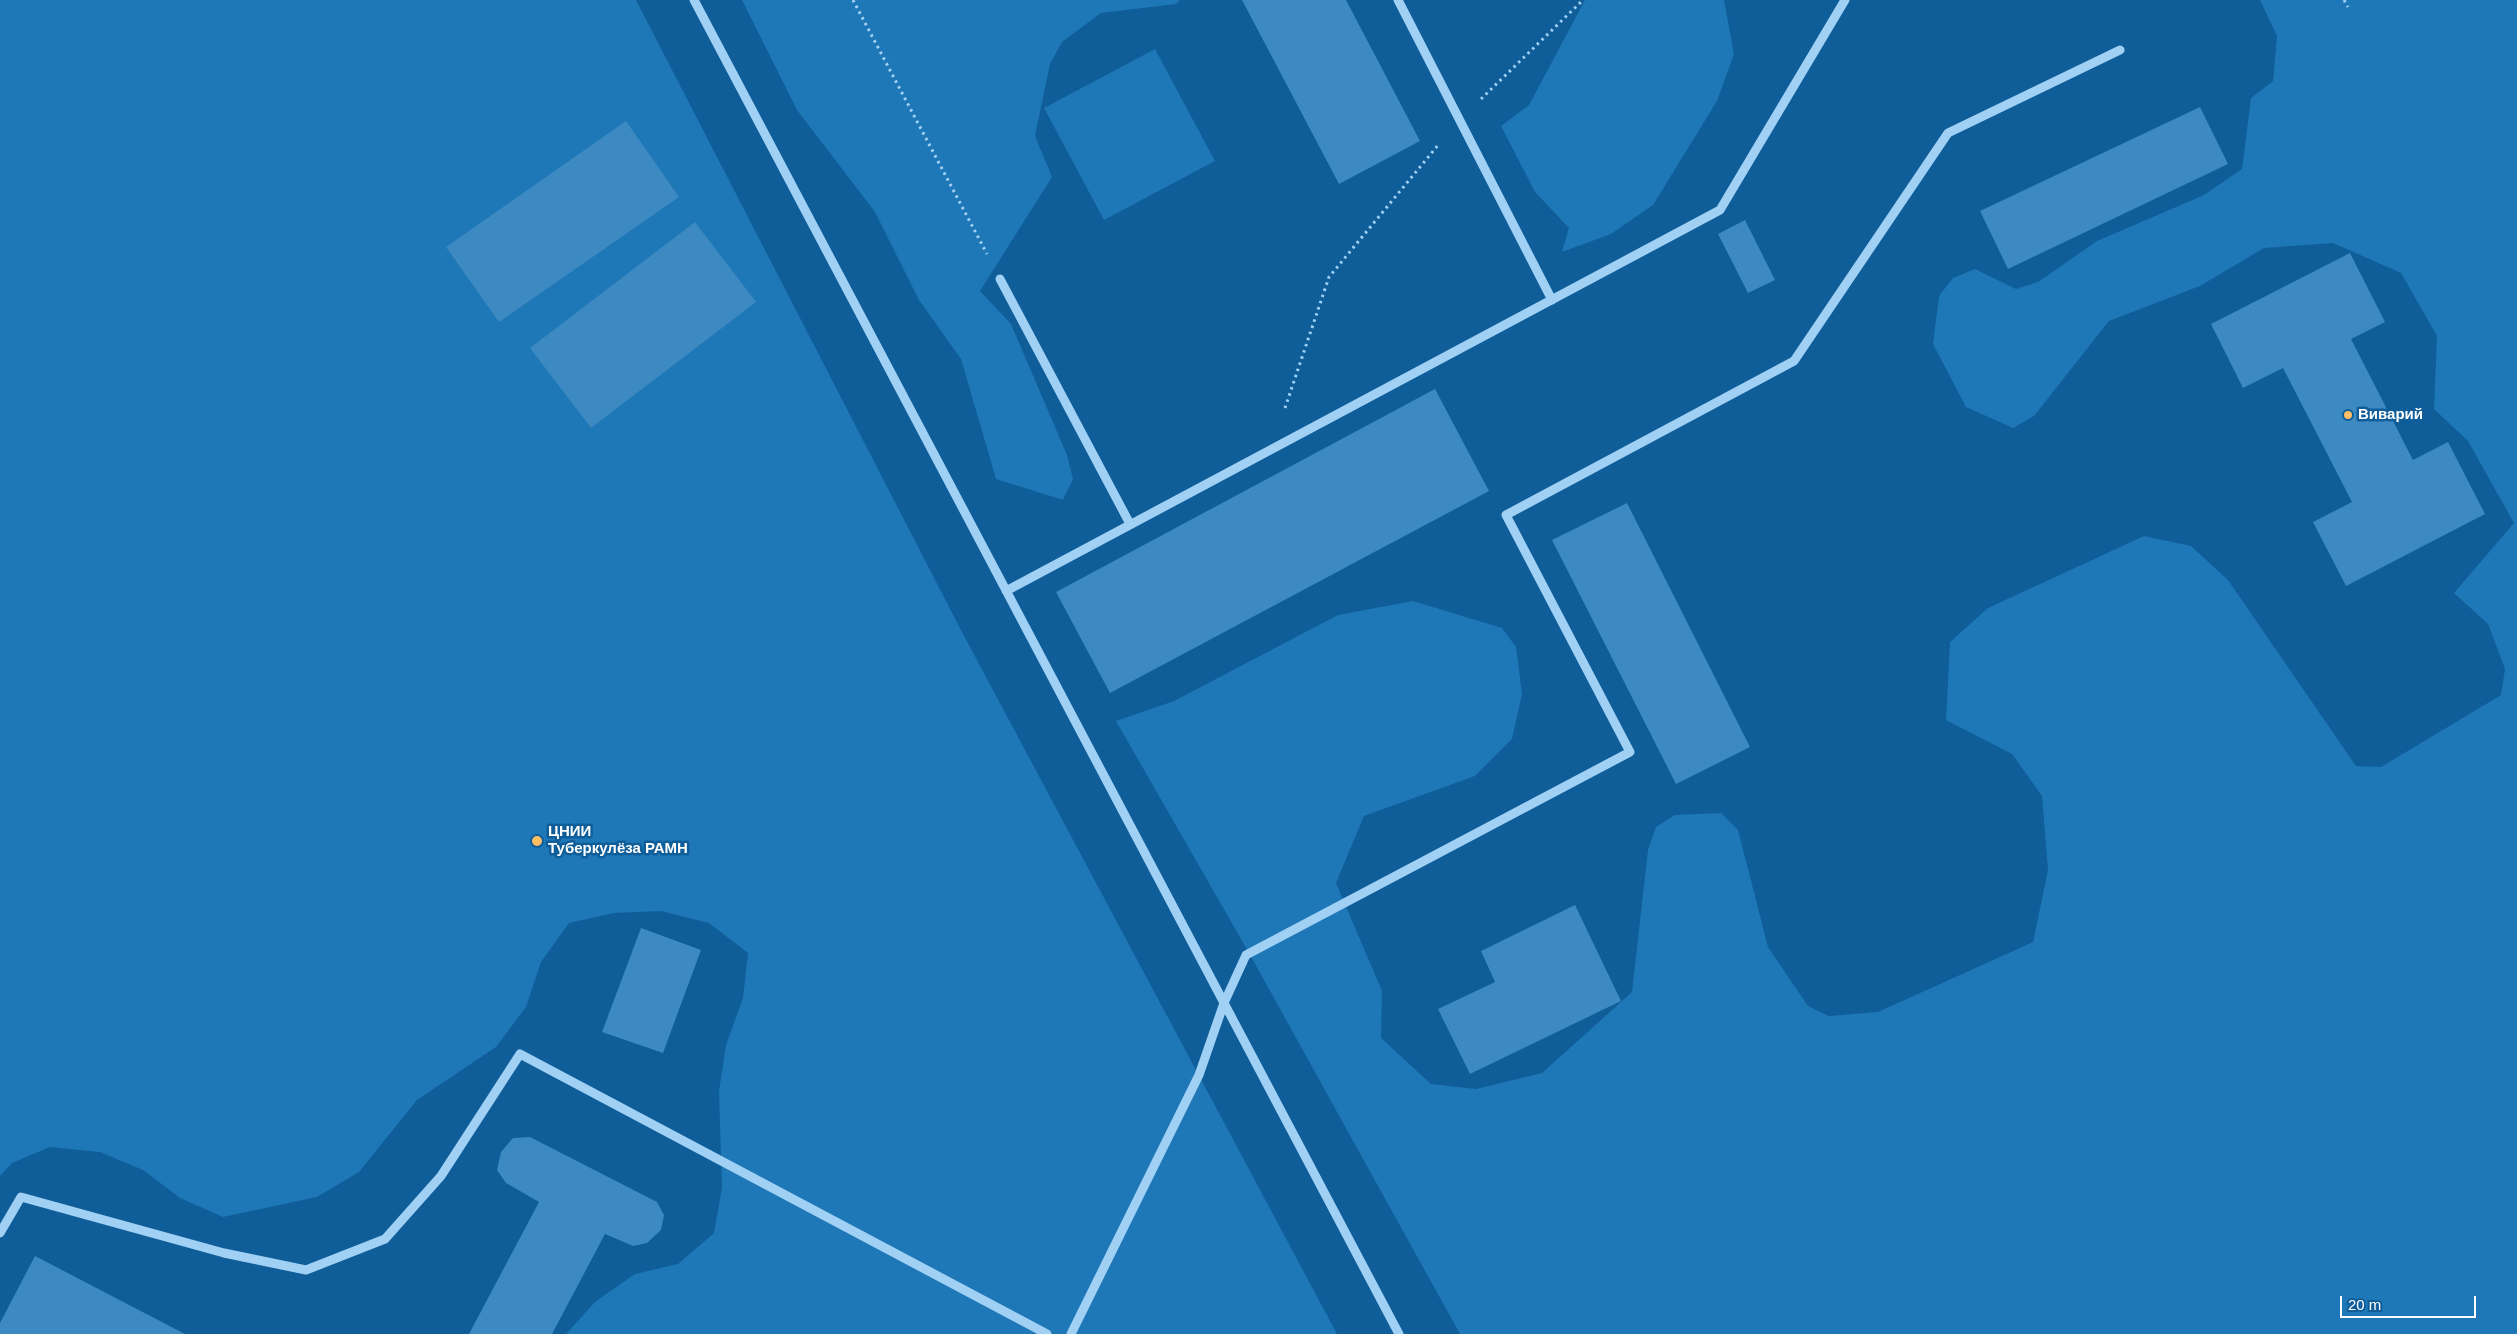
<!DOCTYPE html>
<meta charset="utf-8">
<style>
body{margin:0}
#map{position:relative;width:2517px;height:1334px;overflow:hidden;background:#0f5d99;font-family:Helvetica,sans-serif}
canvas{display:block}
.scale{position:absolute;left:2340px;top:1296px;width:136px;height:22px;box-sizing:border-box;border:2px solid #fff;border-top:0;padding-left:6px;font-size:15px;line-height:18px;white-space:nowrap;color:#fff;-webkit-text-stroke:4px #0f5d99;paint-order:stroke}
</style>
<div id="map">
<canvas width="2517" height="1334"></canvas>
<div class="scale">20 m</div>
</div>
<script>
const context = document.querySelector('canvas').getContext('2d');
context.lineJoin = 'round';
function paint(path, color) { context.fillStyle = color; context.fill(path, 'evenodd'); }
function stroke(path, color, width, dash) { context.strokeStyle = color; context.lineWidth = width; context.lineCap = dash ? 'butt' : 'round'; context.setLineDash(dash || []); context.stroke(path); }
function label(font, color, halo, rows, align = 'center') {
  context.font = font + ' Helvetica,sans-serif'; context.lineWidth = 5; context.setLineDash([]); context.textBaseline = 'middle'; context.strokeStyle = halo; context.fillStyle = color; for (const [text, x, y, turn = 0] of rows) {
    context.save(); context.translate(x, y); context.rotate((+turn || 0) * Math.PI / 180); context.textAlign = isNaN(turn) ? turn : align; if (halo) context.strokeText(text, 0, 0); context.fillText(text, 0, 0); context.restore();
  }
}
const green = new Path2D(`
 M0,0H636L962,632L1337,1334H566L596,1301L635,1274L678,1264L714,1233L722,1188L719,1091L726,1045L743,998L748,953L709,923L661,911L614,913L569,923L541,962L526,1007L496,1047L417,1100L359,1172L317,1197L223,1217L180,1198L143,1170L100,1152L50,1147L12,1163L0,1176Z
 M742,0H1180L1176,4L1101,13L1062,42L1050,64L1035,136L1052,177L980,291L1011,324L1067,455L1073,479L1063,500L996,479L961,359L919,300L875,212L797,110Z
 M1585,0H1724L1734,54L1717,101L1653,205L1611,234L1562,252L1569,228L1535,192L1501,126L1529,105Z
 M2260,0H2517V1334H1460L1249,953L1116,721L1174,701L1338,615L1413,601L1502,628L1516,647L1522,694L1512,739L1475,776L1364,816L1336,883L1382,991L1381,1038L1431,1084L1476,1089L1542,1073L1632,992L1648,850L1656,827L1675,815L1721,813L1738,830L1768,947L1808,1006L1829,1016L1878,1012L2033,942L2048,870L2042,796L2012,754L1946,720L1950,642L1988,608L2144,536L2191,546L2228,580L2356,766L2381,767L2501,695L2505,669L2488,624L2454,593L2514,523L2468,441L2434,409L2437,336L2401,273L2333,243L2264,248L2200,286L2109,321L2034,416L2013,428L1966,407L1933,344L1939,296L1953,278L1975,269L2016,289L2038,282L2097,241L2204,195L2242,169L2251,98L2273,81L2277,36Z
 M1155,49L1215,161L1104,220L1044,108Z`);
const building = new Path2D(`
 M1242,0H1346L1420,141L1339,184Z
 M2200,107L2228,164L2008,269L1980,211Z
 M626,121L679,197L499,322L446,247Z
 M1745,220L1775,280L1748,293L1718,234Z
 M695,222L756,302L591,428L530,348Z
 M2350,253L2385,322L2351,339L2413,460L2448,442L2485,514L2346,586L2313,522L2352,502L2283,368L2243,388L2211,324Z
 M1435,389L1489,491L1110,693L1056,592Z
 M1627,503L1750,747L1676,784L1552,540Z
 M1575,905L1621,1001L1470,1074L1438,1009L1495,982L1481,951Z
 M641,928L701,950L663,1053L602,1032Z
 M530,1137L657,1202L664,1215L661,1230L647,1243L633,1246L605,1234L552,1334H469L539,1202L506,1183L497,1170L501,1152L513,1138Z
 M35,1256L185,1334H0V1323Z`);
const path = new Path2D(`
 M853,0L987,254
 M2344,0L2348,7
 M1481,99L1583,0
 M1285,408L1329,277L1439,144`);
const minor = new Path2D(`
 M694,0L1399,1334
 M1398,0L1552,300
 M1000,279L1130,524
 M1006,591L1720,210L1845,0
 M0,1233L21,1197L224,1253L306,1270L385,1239L441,1176L520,1054L1047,1334
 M1071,1334L1199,1075L1224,1003L1246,955L1630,752L1506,515L1794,361L1948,133L2120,50`);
const markers = [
 [2348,415,5,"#ffbe64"],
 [537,841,6,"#ffbe64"]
];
const poiNames = [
 ["Виварий",2358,415],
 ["ЦНИИ",548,832],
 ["Туберкулёза РАМН",548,849]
];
paint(green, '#1e77b6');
paint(building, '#3d89c2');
stroke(path, '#a0d1f5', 3, [2.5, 4]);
stroke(minor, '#a0d1f5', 9);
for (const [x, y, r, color] of markers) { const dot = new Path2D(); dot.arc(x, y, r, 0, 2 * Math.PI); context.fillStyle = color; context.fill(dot); stroke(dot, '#0f5d99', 2); }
label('bold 15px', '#fff', '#0f5d99', poiNames, 'left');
</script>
